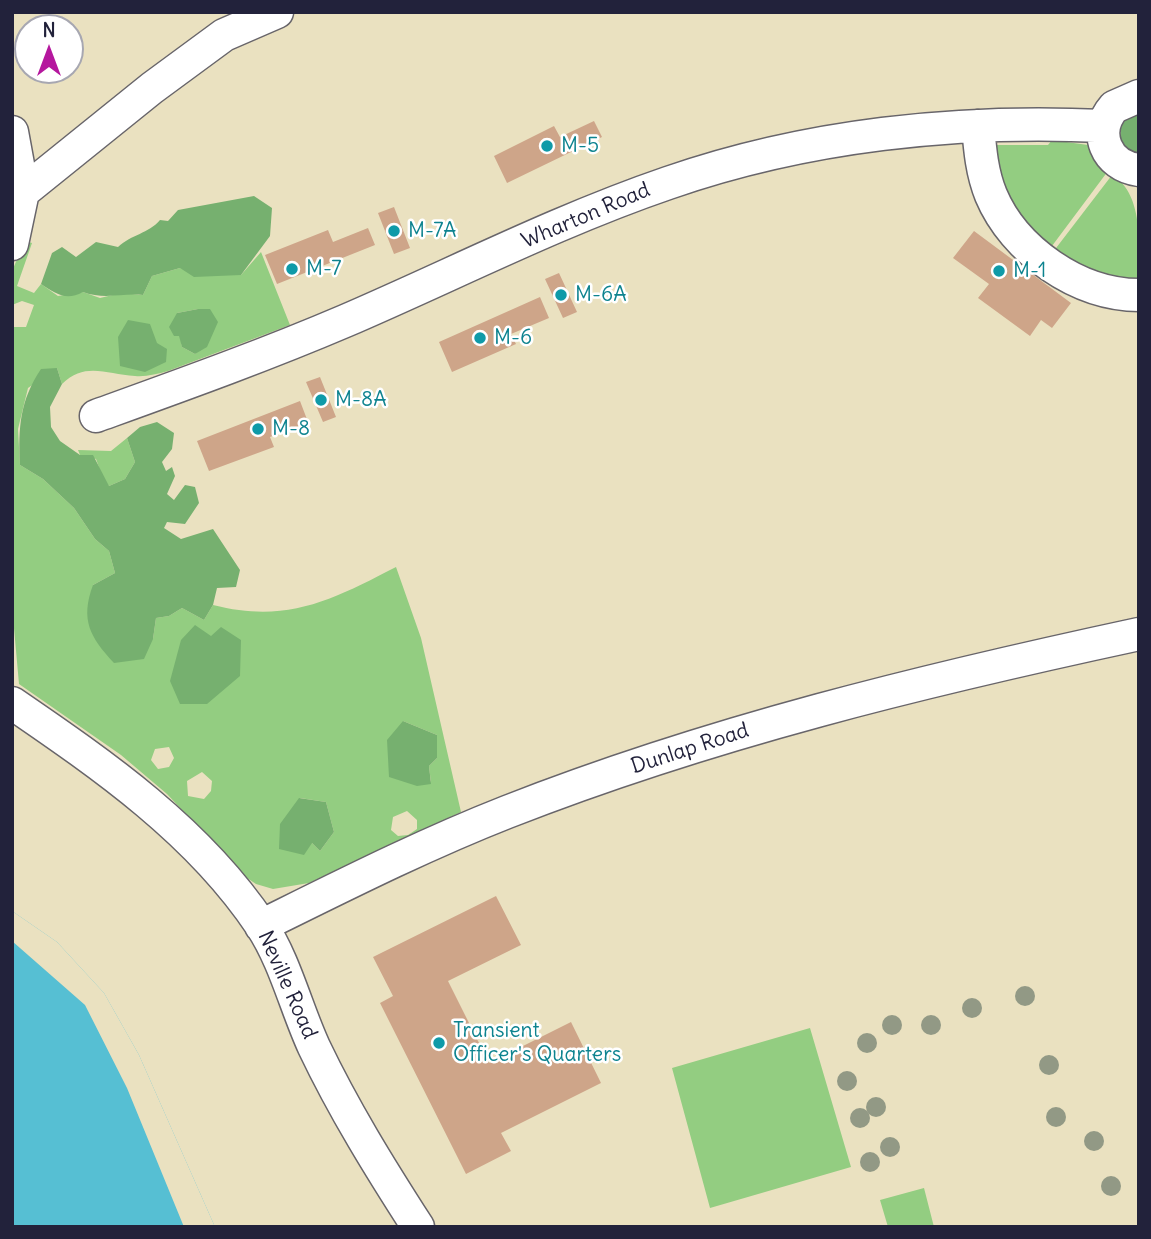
<!DOCTYPE html>
<style>
body{margin:0}
#map{position:relative;width:1151px;height:1239px;overflow:hidden;background:#eae1c0;font-family:Delius,sans-serif}
canvas{display:block}
.frame{position:absolute;inset:0;border:14px solid #22223b;pointer-events:none}
.north{position:absolute;left:14px;top:14px;width:70px;height:70px;box-sizing:border-box;background:#fff;border:2px solid #a7a7b1;border-radius:50%;rotate:0deg;font-size:19px;font-weight:700;line-height:28px;text-align:center;color:#22223b}
.north::after{content:'';display:block;margin:auto;width:24px;height:32px;background:#b5179e;clip-path:polygon(50% 0,100% 100%,50% 72%,0 100%)}
</style>
<div id="map">
<canvas width="1151" height="1239"></canvas>
<div class="frame"></div>
<div class="north">N</div>
</div>
<script>
const context = document.querySelector('canvas').getContext('2d');
context.lineJoin = 'round';
function paint(path, color) { context.fillStyle = color; context.fill(path, 'evenodd'); }
function stroke(path, color, width, dash) { context.strokeStyle = color; context.lineWidth = width; context.lineCap = dash ? 'butt' : 'round'; context.setLineDash(dash || []); context.stroke(path); }
function label(font, color, halo, rows, align = 'center') {
  context.font = font + ' Delius,sans-serif'; context.lineWidth = 5; context.setLineDash([]); context.textBaseline = 'middle'; context.strokeStyle = halo; context.fillStyle = color; for (const [text, x, y, turn = 0] of rows) {
    context.save(); context.translate(x, y); context.rotate((+turn || 0) * Math.PI / 180); context.textAlign = isNaN(turn) ? turn : align; if (halo) context.strokeText(text, 0, 0); context.fillText(text, 0, 0); context.restore();
  }
}
const green = new Path2D(`
 M1052,140L1088,145L1108,171L1049,250L1009,213L990,145H1048Z
 M1112,175C1145,194 1139,251 1139,286H1128L1053,252Z
 M25,241L32,243L17,286L34,293L41,284L58,296L83,292L100,298L121,293L143,295L152,276L180,268L241,275L261,252L290,325L168,371C157,374 146,377 135,376C107,375 86,361 62,384L57,368L28,388L18,429L20,465L43,479L74,508L95,539L109,551L115,573L93,585L153,639L156,618L169,616L182,608L204,620L213,605C287,624 332,600 396,567L421,638L461,812L309,883L273,889L256,884L244,876L167,794L121,755L19,684L12,606V327H26L34,305L22,301L12,305V271ZM198,309L201,349L195,354L182,347L177,313ZM403,721L437,735V758L429,766L431,783ZM169,747L174,758L169,767L158,769L151,760L155,749ZM202,772L212,781L211,791L204,799L188,796L187,781ZM300,798L326,802L334,832L320,851L312,843ZM407,811L417,820V829L408,835L398,836L391,830L393,817Z
 M127,438L135,462L125,479L109,486L105,484L96,459L80,455L78,450L111,451Z
 M810,1028L851,1167L710,1208L672,1068Z
 M924,1188L934,1227H888L880,1200Z`);
const forest = new Path2D(`
 M1139,112V154C1119,151 1117,135 1124,119Z
 M254,196L272,208L270,236L241,275L194,277L180,268L152,276L143,295C121,293 104,300 83,292C66,301 56,294 41,284L52,253L62,247L76,257L96,242L118,247C132,234 148,234 160,220L168,221L178,210Z
 M198,309H210L218,322L207,347L195,354L182,347L179,336H174L169,327L177,313Z
 M128,320L150,324L157,343L167,349L166,362L145,372L120,366L118,337Z
 M57,368L62,384L50,407L51,427L60,441L80,455H93L109,486L125,479L135,462L127,438L140,427L157,422L174,433L172,449L162,462L166,471L172,467L175,476L167,494L174,500L185,485L195,487L199,503L185,524L167,522L164,528L181,539L213,529L240,570L236,587L217,588L213,605L204,620L182,608L169,616L156,618L153,639L144,659L114,663C90,637 80,620 93,585L115,573L109,551L95,539L74,508L43,479L20,465C18,428 20,400 41,369Z
 M195,625L211,636L221,627L241,640L240,676L207,704H180L170,681L181,640Z
 M403,721L437,735V758L429,766L431,784L417,786L389,777L387,740Z
 M299,798L326,802L334,832L320,851L312,843L304,855L279,849L280,824Z`);
const water = new Path2D(`
 M12,911L57,942L104,993L139,1055L215,1227H12Z`);
const pier = new Path2D(`
 M12,911L57,942L104,993L139,1055L215,1227H184L127,1088L85,1005L12,941Z`);
const building = new Path2D(`
 M594,121L602,137L507,183L494,156L554,126L560,137Z
 M394,207L410,248L394,254L378,213Z
 M368,228L375,245L277,284L265,255L328,230L333,242Z
 M974,231L1071,303L1052,328L1041,320L1030,336L978,298L989,284L953,258Z
 M559,273L577,312L563,318L545,279Z
 M540,297L549,318L511,334L516,344L452,372L439,342Z
 M320,377L336,417L323,422L306,382Z
 M300,401L308,422L270,437L274,447L209,471L197,441Z
 M496,896L521,945L448,981L489,1063L571,1022L601,1083L501,1133L511,1151L466,1174L380,1003L393,996L373,957Z`);
const minor = new Path2D(`
 M1139,96L1114,107C1092,132 1106,166 1139,170
 M978,126C980,150 982,173 991,195C1014,250 1078,295 1139,295
 M12,132L23,192L12,244
 M23,192L152,88L224,35L277,12
 M96,416C179,386 263,356 345,321C452,275 557,221 668,183C806,135 958,119 1104,126
 M12,703C104,766 198,831 261,925C285,961 296,1008 314,1047C344,1110 380,1168 418,1227
 M261,926C342,886 423,845 507,812C711,732 925,680 1139,634`);
const trees = [
 [1025,996],
 [972,1008],
 [892,1025],
 [931,1025],
 [867,1043],
 [1049,1065],
 [847,1081],
 [876,1107],
 [1056,1117],
 [860,1118],
 [1094,1141],
 [890,1147],
 [870,1162],
 [1111,1186]
];
const markers = [
 [547,146,7,"#0f9aa8"],
 [394,231,7,"#0f9aa8"],
 [292,269,7,"#0f9aa8"],
 [999,271,7,"#0f9aa8"],
 [561,295,7,"#0f9aa8"],
 [480,338,7,"#0f9aa8"],
 [321,400,7,"#0f9aa8"],
 [258,429,7,"#0f9aa8"],
 [439,1043,7,"#0f9aa8"]
];
const cultureNames = [
 ["M-5",561,146],
 ["M-7A",408,231],
 ["M-7",306,269],
 ["M-1",1013,271],
 ["M-6A",575,295],
 ["M-6",494,338],
 ["M-8A",335,400],
 ["M-8",272,429],
 ["Transient",453,1031],
 ["Officer's Quarters",453,1055]
];
const streetNames = [
 ["Wharton Road",586,216,-23],
 ["Dunlap Road",690,749,-18],
 ["Neville Road",287,985,66]
];
paint(green, '#93cd81');
paint(forest, '#76b06f');
paint(water, '#56bfd3');
paint(pier, '#eae1c0');
paint(building, '#cea589');
stroke(minor, '#68656a', 35);
stroke(minor, '#fff', 32);
context.fillStyle = '#929985';
for (const [x, y] of trees) { context.beginPath(); context.arc(x, y, 10, 0, 2 * Math.PI); context.fill(); }
for (const [x, y, r, color] of markers) { const dot = new Path2D(); dot.arc(x, y, r, 0, 2 * Math.PI); context.fillStyle = color; context.fill(dot); stroke(dot, '#fff', 2.5); }
label('21px', '#0d838f', '#fff', cultureNames, 'left');
label('21px', '#22223b', '#fff', streetNames);
</script>
